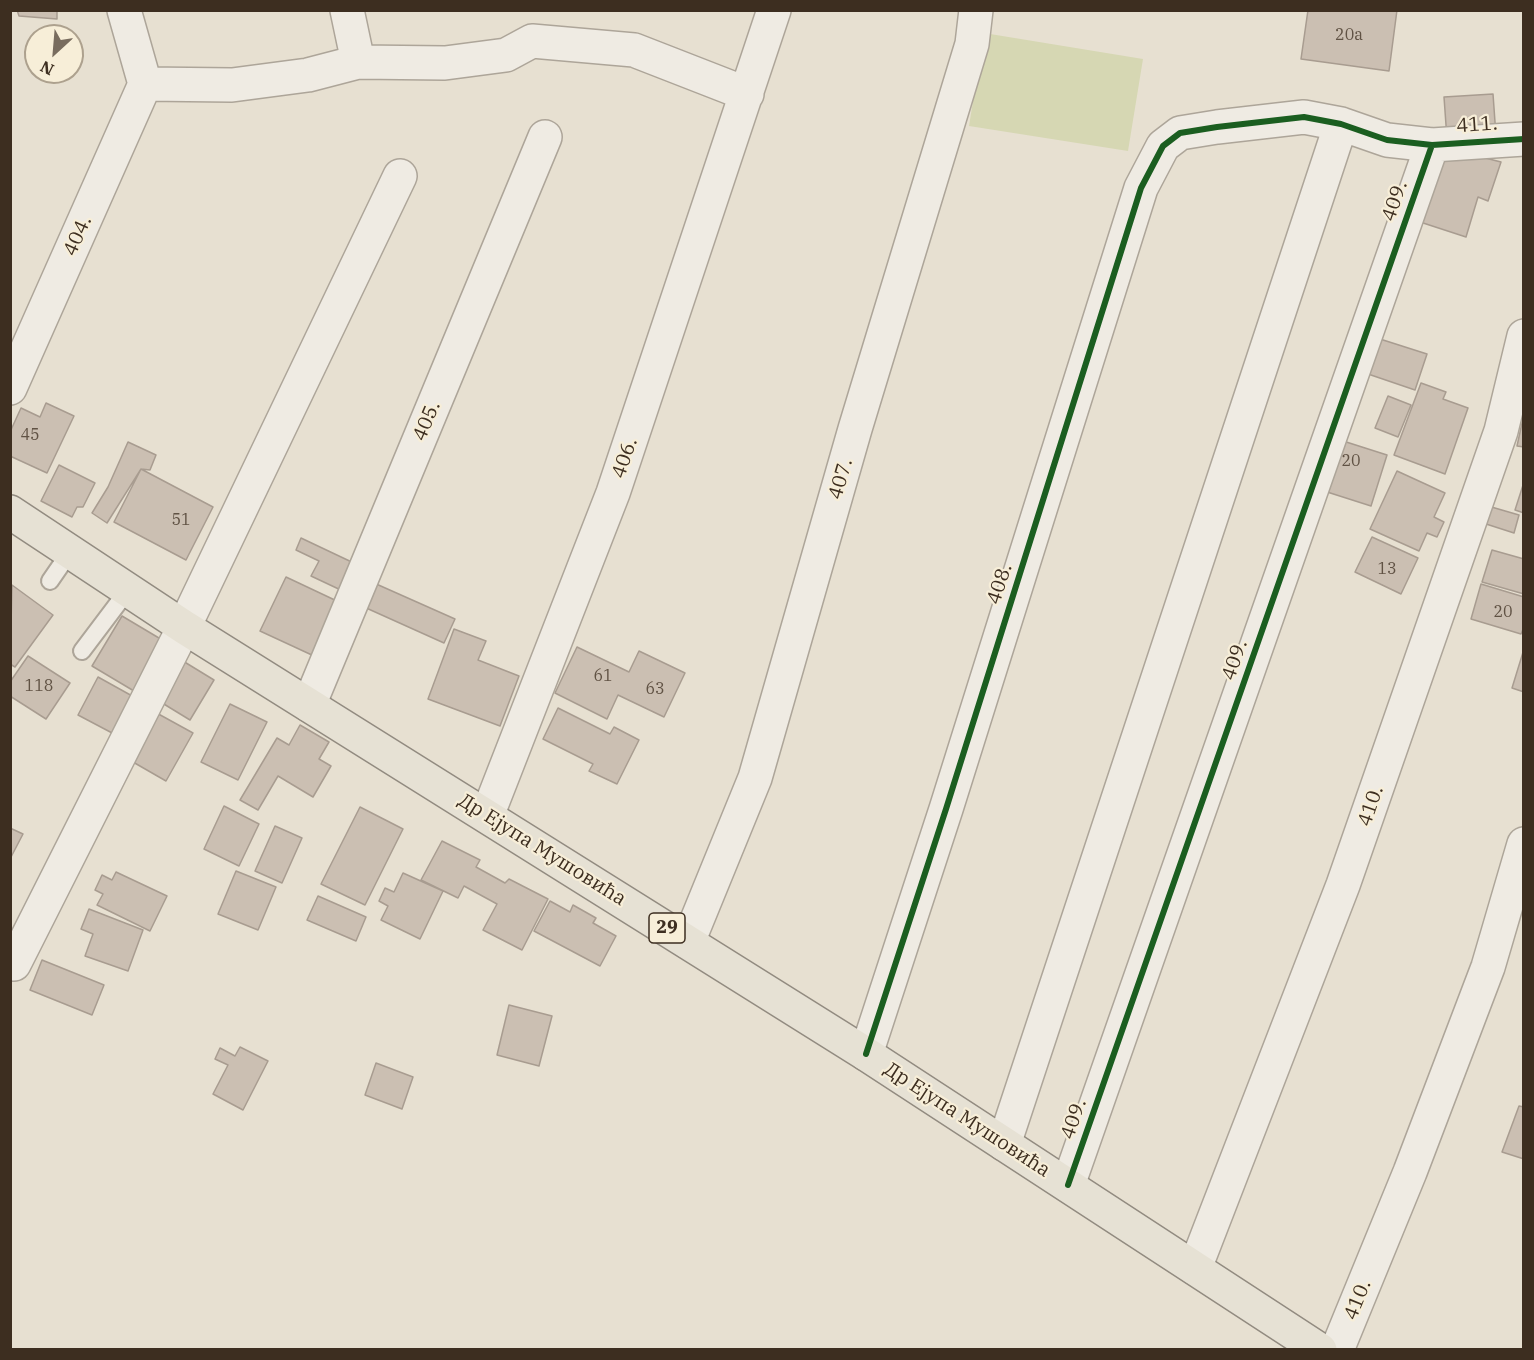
<!DOCTYPE html>
<meta charset="utf-8">
<style>
body{margin:0}
#map{position:relative;width:1534px;height:1360px;overflow:hidden;background:#e7e0d1;font-family:"IBM Plex Serif",serif}
canvas{display:block}
.frame{position:absolute;inset:0;border:12px solid #3d2e20;pointer-events:none}
.north{position:absolute;left:24px;top:24px;width:60px;height:60px;box-sizing:border-box;background:#f7eed8;border:2px solid #ada18e;border-radius:50%;rotate:206deg;font-size:16px;font-weight:700;line-height:24px;text-align:center;color:#3d2e20}
.north::after{content:'';display:block;margin:auto;width:21px;height:27px;background:#786c5e;clip-path:polygon(50% 0,100% 100%,50% 72%,0 100%)}
</style>
<div id="map">
<canvas width="1534" height="1360"></canvas>
<div class="frame"></div>
<div class="north">N</div>
</div>
<script>
const context = document.querySelector('canvas').getContext('2d');
context.lineJoin = 'round';
function paint(path, color) { context.fillStyle = color; context.fill(path, 'evenodd'); }
function stroke(path, color, width, dash) { context.strokeStyle = color; context.lineWidth = width; context.lineCap = dash ? 'butt' : 'round'; context.setLineDash(dash || []); context.stroke(path); }
function label(font, color, halo, rows, align = 'center') {
  context.font = font + ' "IBM Plex Serif",serif'; context.lineWidth = 4.5; context.setLineDash([]); context.textBaseline = 'middle'; context.strokeStyle = halo; context.fillStyle = color; for (const [text, x, y, turn = 0] of rows) {
    context.save(); context.translate(x, y); context.rotate((+turn || 0) * Math.PI / 180); context.textAlign = isNaN(turn) ? turn : align; if (halo) context.strokeText(text, 0, 0); context.fillText(text, 0, 0); context.restore();
  }
}
const green = new Path2D(`
 M984,33L1143,59L1128,151L969,126Z`);
const building = new Path2D(`
 M17,10H57V19L19,16Z
 M1308,10H1397L1389,71L1301,59Z
 M1493,94L1496,136L1447,139L1444,97Z
 M1442,147L1501,162L1488,201L1478,197L1466,237L1417,221Z
 M1380,339L1427,354L1415,390L1368,374Z
 M1421,383L1446,392L1443,399L1468,408L1445,474L1394,455Z
 M1388,396L1411,405L1398,437L1375,428Z
 M46,403L74,416L47,473L10,456V432L21,408L40,417Z
 M1524,414V447L1517,446Z
 M1340,440L1387,455L1371,506L1324,491Z
 M128,442L156,455L150,470L141,469L107,523L92,513L108,487Z
 M59,465L95,483L83,507H77L72,517L41,501Z
 M141,469L213,507L186,560L114,522Z
 M1397,471L1445,493L1434,517L1444,522L1437,537L1427,533L1419,551L1370,529Z
 M1524,482V513L1515,510Z
 M1488,506L1519,515L1514,533L1483,523Z
 M1372,537L1418,558L1401,594L1355,572Z
 M301,538L358,565L345,592L311,576L319,561L296,550Z
 M1492,550L1524,559V594L1482,582Z
 M286,577L339,602L314,656L260,631Z
 M374,583L455,619L444,643L364,607Z
 M1481,584L1524,597V627L1521,634L1471,619Z
 M12,585L53,615L15,667L10,664Z
 M122,616L169,644L139,694L92,666Z
 M454,629L486,641L478,660L519,676L500,726L428,699Z
 M577,647L629,672L639,651L685,673L664,717L618,695L607,719L555,693Z
 M1524,649V692L1512,688Z
 M28,656L70,683L46,719L10,696V682Z
 M178,658L214,680L190,720L154,698Z
 M98,677L134,697L114,734L78,715Z
 M230,704L267,722L238,780L201,762Z
 M558,708L610,734L614,727L639,740L617,784L589,771L593,764L543,739Z
 M153,711L193,733L166,781L126,758Z
 M300,725L329,742L319,759L331,766L313,797L278,776L258,810L240,800L277,738L289,745Z
 M224,806L259,824L239,866L204,849Z
 M360,807L403,829L365,905L321,884Z
 M275,826L302,838L282,883L255,871Z
 M10,828L23,834L10,859Z
 M442,841L480,860L476,867L505,883L509,879L548,899L522,950L483,930L497,904L464,886L458,898L421,880Z
 M236,871L276,887L258,930L218,914Z
 M116,872L167,896L150,931L97,905L103,894L95,890L102,875L112,880Z
 M403,873L443,891L420,939L381,920L388,906L379,901L385,888L394,892Z
 M318,896L366,917L356,941L307,920Z
 M550,901L570,912L573,905L596,918L593,923L616,936L600,966L534,931Z
 M89,909L143,930L128,971L85,956L93,934L81,929Z
 M42,960L104,985L92,1015L30,990Z
 M509,1005L552,1016L539,1066L497,1055Z
 M240,1047L268,1061L243,1110L213,1094L228,1065L215,1059L220,1048L235,1056Z
 M376,1063L413,1077L402,1109L365,1095Z
 M1519,1106L1524,1107V1159L1502,1152Z`);
const lane = new Path2D(`
 M50,581L70,552
 M82,651L128,590`);
const street = new Path2D(`
 M347,10L358,62
 M145,84L232,85L308,75L358,62L445,63L506,55L532,41L634,50L747,94
 M10,388L145,84L124,10
 M309,705L545,137
 M487,816L613,493L774,10
 M688,942L755,778L855,429L972,44L976,10
 M14,964L184,627L400,176
 M866,1054L946,809L1141,188L1163,146L1180,133L1217,127L1304,117L1341,124L1387,140L1432,145L1524,139
 M1004,1144L1341,124
 M1068,1185L1432,145
 M1195,1268L1343,885L1501,431L1524,336
 M1337,1350L1410,1172L1488,967L1524,844`);
const primary = new Path2D(`
 M10,512L184,627L866,1054L1320,1350`);
const cycleway = new Path2D(`
 M866,1054L946,809L1141,188L1163,146L1180,133L1217,127L1304,117L1341,124L1387,140L1432,145L1524,139
 M1068,1185L1432,145`);
const numberNames = [
 ["20a",1349,35],
 ["45",30,435],
 ["20",1351,461],
 ["51",181,520],
 ["13",1387,569],
 ["20",1503,612],
 ["61",603,676],
 ["118",39,686],
 ["63",655,689]
];
const shields = [
 [667,928,36]
];
const shieldNames = [
 ["29",667,928]
];
const streetNames = [
 ["411.",1477,125,-4],
 ["409.",1395,201,-71],
 ["404.",78,236,-66],
 ["405.",427,421,-67],
 ["406.",625,458,-71],
 ["407.",841,479,-74],
 ["408.",1000,584,-72],
 ["409.",1235,660,-71],
 ["410.",1371,806,-71],
 ["Др Ејупа Мушовића",542,850,32],
 ["409.",1074,1119,-71],
 ["Др Ејупа Мушовића",967,1120,33],
 ["410.",1358,1300,-68]
];
paint(green, '#d6d7b3');
paint(building, '#cbbfb2');
stroke(building, '#a89c90', 1.5);
stroke(lane, '#ada599', 20);
stroke(street, '#ada599', 36);
stroke(primary, '#928b80', 36);
stroke(lane, '#efebe3', 16);
stroke(street, '#efebe3', 33);
stroke(primary, '#e6e1d4', 33);
stroke(cycleway, '#1b5e20', 6);
label('16px', '#605244', null, numberNames);
for (const [x, y, w] of shields) { const box = new Path2D(); box.roundRect(x - w / 2, y - 15, w, 30, 4.5); context.fillStyle = '#f7eed8'; context.fill(box); stroke(box, '#3d2e20', 1.5); }
label('bold 18px', '#3d2e20', null, shieldNames);
label('20px', '#3d2e20', '#f7eed8', streetNames);
</script>
